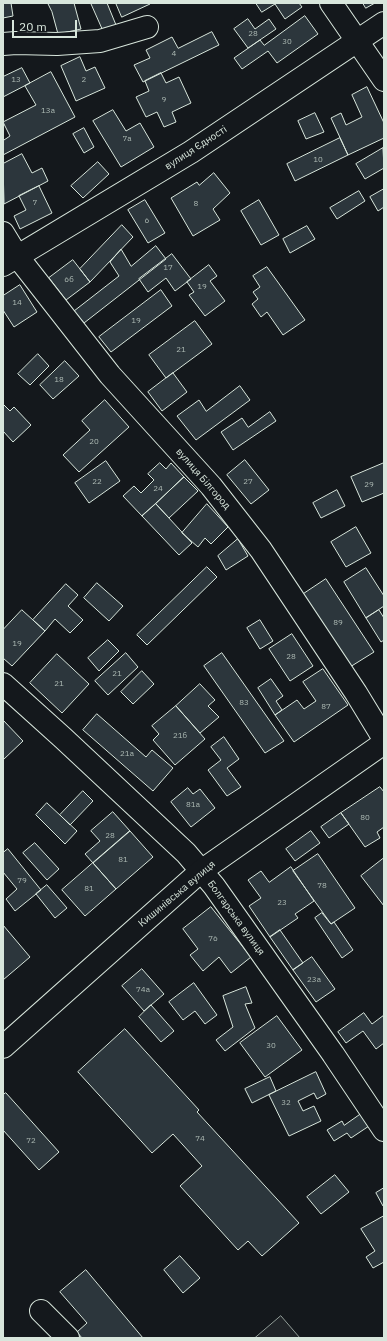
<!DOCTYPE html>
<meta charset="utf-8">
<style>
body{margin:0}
#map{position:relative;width:387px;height:1341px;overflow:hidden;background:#14181c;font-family:"IBM Plex Sans",sans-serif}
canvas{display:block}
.frame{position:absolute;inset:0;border:4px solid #d8e6dc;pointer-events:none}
.scale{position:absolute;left:12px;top:20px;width:65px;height:18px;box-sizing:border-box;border:2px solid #d8e6dc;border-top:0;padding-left:5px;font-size:12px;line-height:14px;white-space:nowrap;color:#d8e6dc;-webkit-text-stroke:3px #14181c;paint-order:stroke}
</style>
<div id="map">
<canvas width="387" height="1341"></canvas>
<div class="frame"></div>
<div class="scale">20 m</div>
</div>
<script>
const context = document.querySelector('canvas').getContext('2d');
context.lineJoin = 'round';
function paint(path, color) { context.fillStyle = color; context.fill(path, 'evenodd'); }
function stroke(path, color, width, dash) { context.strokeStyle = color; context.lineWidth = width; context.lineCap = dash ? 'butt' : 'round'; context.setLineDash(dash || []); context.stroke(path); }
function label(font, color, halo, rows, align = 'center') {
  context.font = font + ' "IBM Plex Sans",sans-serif'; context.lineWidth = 3; context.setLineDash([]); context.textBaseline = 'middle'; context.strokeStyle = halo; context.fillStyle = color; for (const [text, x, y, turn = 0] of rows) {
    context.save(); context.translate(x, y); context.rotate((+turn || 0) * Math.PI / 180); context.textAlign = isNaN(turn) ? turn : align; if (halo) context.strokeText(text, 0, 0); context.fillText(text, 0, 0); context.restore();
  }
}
const green = new Path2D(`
 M281,1316L300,1338H255Z`);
const building = new Path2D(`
 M3,3H11L13,16L3,18Z
 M48,3H74L81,29L58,34L52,12Z
 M91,3H107L116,25L103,30Z
 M116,3H149L150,4L122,17Z
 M256,3H299L302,7L285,19L275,4L262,12Z
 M363,3H375L366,8Z
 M305,16L318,34L277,63L268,51L242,69L234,58L260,40L264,45Z
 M248,19L255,29L269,19L276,29L248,48L234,29Z
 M212,32L219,45L143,82L134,65L150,58L146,50L172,37L178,48Z
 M80,57L86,71L95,67L105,88L76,101L61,66Z
 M22,68L30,83L3,97V77Z
 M51,72L75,117L3,155V138L4,140L10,136L3,122L36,105L25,86Z
 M161,73L166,83L179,77L191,103L172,112L176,122L164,127L157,112L146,117L136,97L149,91L145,81Z
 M367,87L384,123V138L348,155L331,118L341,113L346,125L362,117L352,95Z
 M113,110L126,131L140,123L154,147L121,167L93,121Z
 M315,113L324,132L306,139L298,121Z
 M84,128L94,147L84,153L73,134Z
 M340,138L348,155L295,181L287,164Z
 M383,148L384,168L365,179L356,164Z
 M22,154L32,173L42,168L48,181L4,204L3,164Z
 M98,162L109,174L83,198L71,186Z
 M214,173L230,193L213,209L220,220L193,236L171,198L197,182L199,185Z
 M39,186L52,213L20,229L14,216L26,210L19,196Z
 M384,189V207L378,211L370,197Z
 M359,191L365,201L337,219L330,208Z
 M145,200L165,233L148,243L128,210Z
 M259,200L279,235L261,245L241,211Z
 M122,225L133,237L90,282L80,269Z
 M307,226L315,239L290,253L283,239Z
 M156,246L166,259L84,323L74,311L119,276L110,262L121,249L131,266Z
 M172,254L191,279L175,291L166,278L148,292L139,279Z
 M73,260L90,282L66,300L49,278Z
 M209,265L217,276L210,281L225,301L205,316L189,295L194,292L187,282Z
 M267,267L305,320L283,335L267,312L261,317L252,304L258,299L253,292L260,287L253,276Z
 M20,285L37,312L14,327L3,310V296Z
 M161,290L172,306L111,352L99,337Z
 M195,321L212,344L166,378L149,355Z
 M38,354L49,366L30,385L18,374Z
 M65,361L79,376L53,399L40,385Z
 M173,373L187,392L162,411L148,392Z
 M240,386L250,400L196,440L177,416L199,400L206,411Z
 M105,400L129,427L79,472L63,455L90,430L82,421Z
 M3,404L10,411L14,407L31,425L13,442L3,431Z
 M270,412L276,421L233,450L221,432L242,418L248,427Z
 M245,460L269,490L251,504L227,475Z
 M106,461L120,481L89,503L75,483Z
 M160,463L166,469L171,463L184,477L142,516L123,496L134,486L141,493L154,480L148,474Z
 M384,463V493L362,502L351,477Z
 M184,477L198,491L169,518L156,504Z
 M337,490L345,506L321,518L313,503Z
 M156,504L192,543L179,555L142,516Z
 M207,504L228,527L211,544L205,538L198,547L182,533Z
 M356,527L371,553L346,567L331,542Z
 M238,539L248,556L226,570L218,556Z
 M207,567L217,577L147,645L137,635Z
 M366,568L384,596V606L366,618L344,582Z
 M326,579L374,652L350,667L302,595Z
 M97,583L123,606L109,621L84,598Z
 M66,584L78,595L68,606L83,620L70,633L55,619L45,631L33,620Z
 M22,610L45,631L12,666L3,658V630Z
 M379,610L384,618V640L381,642L366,618Z
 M260,620L273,641L260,649L247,628Z
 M292,634L313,666L290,681L269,649Z
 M108,640L119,651L99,671L88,658Z
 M126,653L138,667L108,695L95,681Z
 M222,653L284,741L265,753L204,666Z
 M57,654L89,684L62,713L30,683Z
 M323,669L348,705L294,742L275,715L297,700L304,709L316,701L303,682Z
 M142,671L154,684L133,704L121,692Z
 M271,679L283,696L276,701L282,710L275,715L258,688Z
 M200,684L215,700L208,706L219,717L200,733L176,706Z
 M176,706L205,739L175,765L153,740L159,734L152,726Z
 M97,714L146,757L152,750L173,768L153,791L83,730Z
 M3,720L23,741L3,760Z
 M224,737L239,759L227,768L241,787L227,796L208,770L221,760L211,747Z
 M380,787L384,792V827L377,832L380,838L365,847L341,813Z
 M188,788L193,794L200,789L215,808L191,827L171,802Z
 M83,791L93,801L70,825L60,815Z
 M47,803L77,831L65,844L36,815Z
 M113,812L130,831L93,863L85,854L100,841L91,831Z
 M341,813L349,824L329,838L321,827Z
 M130,831L153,857L116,889L93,863Z
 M311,831L320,843L295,861L286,849Z
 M35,843L59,869L47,880L23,853Z
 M8,849L41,890L15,911L6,899L17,889L3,872V853Z
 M318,854L355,908L331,924L293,871Z
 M384,858V906L361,876Z
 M93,863L116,889L85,916L62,890Z
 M291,867L314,901L295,914L298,918L270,937L249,906L261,898L248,880L261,871L269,882Z
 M47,885L67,908L55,918L36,894Z
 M211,907L251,957L231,973L219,957L203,971L190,955L198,949L183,929Z
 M322,913L331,924L334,922L353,950L342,958L315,918Z
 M3,925L30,957L3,980Z
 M280,930L303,963L293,970L270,937Z
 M312,957L335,989L316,1002L293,970Z
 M142,969L164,994L144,1011L122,986Z
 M194,983L217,1015L205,1024L195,1011L183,1020L169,1002Z
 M246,987L252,1003L245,1004L255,1028L225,1051L216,1040L233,1027L223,996Z
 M151,1005L174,1031L161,1042L139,1017Z
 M364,1013L372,1024L384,1015V1043L376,1049L363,1031L346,1043L338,1032Z
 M277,1016L302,1050L265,1077L240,1043Z
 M125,1029L199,1110L197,1112L299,1223L262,1256L248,1241L238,1250L180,1186L202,1166L173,1134L152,1153L78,1072Z
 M316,1072L326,1094L317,1099L314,1093L298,1101L303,1111L314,1106L321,1121L289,1136L269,1095Z
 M270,1077L276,1091L252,1103L245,1089Z
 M6,1093L59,1152L39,1170L3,1130V1095Z
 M361,1114L369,1126L351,1138L347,1133L334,1141L327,1130L342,1121L344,1125Z
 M335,1175L349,1192L321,1214L307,1197Z
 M384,1188V1205L383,1206L376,1193Z
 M384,1216V1262L373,1268L366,1257L375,1251L361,1229Z
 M180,1256L200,1278L183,1293L164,1270Z
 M86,1270L143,1338H82L77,1332L87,1323L60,1292Z`);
const minor = new Path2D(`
 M331,3L384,80
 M3,44L16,43L57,44L100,41L147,27
 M3,233L17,256L110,375L211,486L261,550L356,693L384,739
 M3,265L191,152L384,23
 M3,684L63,738L186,853L214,886L333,1054L384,1130
 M41,1311L68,1338`);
const major = new Path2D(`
 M3,1047L201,871L384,743`);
const numberNames = [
 ["28",253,34],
 ["30",287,42],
 ["4",174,54],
 ["13",16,80],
 ["2",84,80],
 ["9",164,100],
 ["13а",48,111],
 ["7а",127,139],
 ["10",318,160],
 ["7",35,203],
 ["8",196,204],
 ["6",147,221],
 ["17",168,268],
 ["6б",69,280],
 ["19",202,287],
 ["14",17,303],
 ["19",136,321],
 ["21",181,350],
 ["18",59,380],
 ["20",94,442],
 ["22",97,482],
 ["27",248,482],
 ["29",369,485],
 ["24",158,489],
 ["89",338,623],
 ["19",17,644],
 ["28",291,657],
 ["21",117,674],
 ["21",59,684],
 ["83",244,703],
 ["87",326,707],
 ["21б",180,736],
 ["21а",127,754],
 ["81а",193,805],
 ["80",365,818],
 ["28",110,836],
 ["81",123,860],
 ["79",22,881],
 ["78",322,886],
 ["81",89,889],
 ["23",282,903],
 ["76",213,939],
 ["23а",314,980],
 ["74а",143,990],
 ["30",271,1046],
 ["32",286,1103],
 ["74",200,1139],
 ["72",31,1141]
];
const streetNames = [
 ["вулиця Єдності",196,148,-33],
 ["вулиця Білгород",203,479,49],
 ["Кишинівська вулиця",177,894,-40],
 ["Болгарська вулиця",236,918,54]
];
paint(green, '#202428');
stroke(green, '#939e99', 1);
paint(building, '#2c363c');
stroke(building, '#d8e6dc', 1);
stroke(minor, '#d8e6dc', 24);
stroke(major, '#d8e6dc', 24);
stroke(minor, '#14181c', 22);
stroke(major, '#14181c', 22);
label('8px', '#adbab4', null, numberNames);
label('10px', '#d8e6dc', '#14181c', streetNames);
</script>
